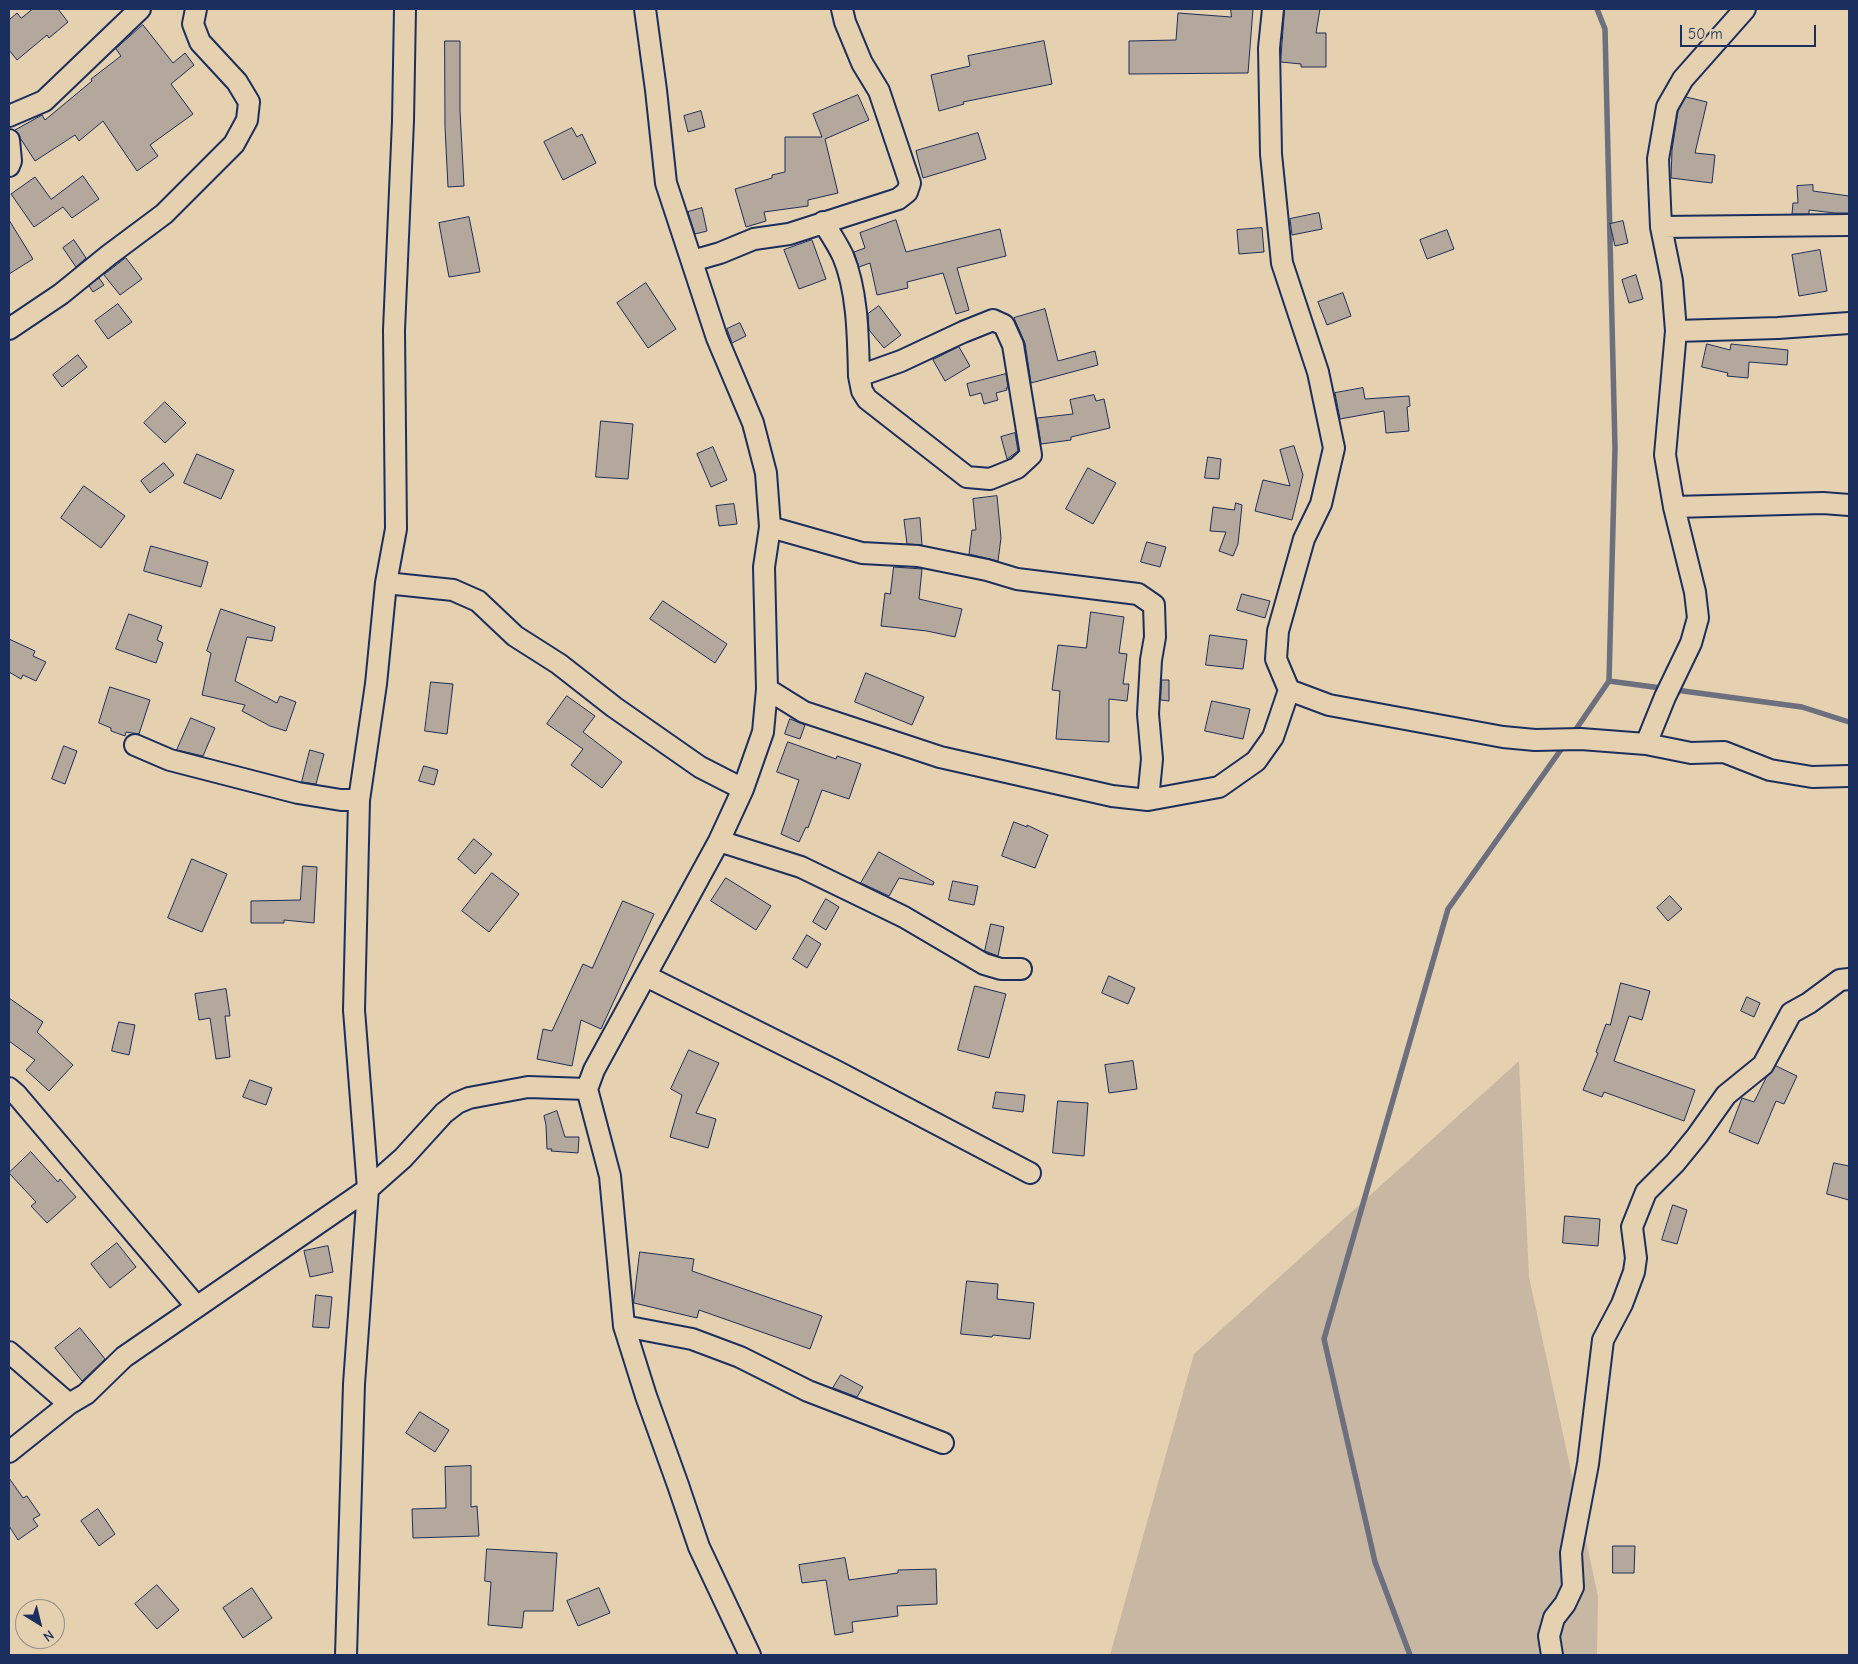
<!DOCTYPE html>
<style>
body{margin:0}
#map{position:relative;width:1858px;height:1664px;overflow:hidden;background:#e5d0af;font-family:"Comic Neue",sans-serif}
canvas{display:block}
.frame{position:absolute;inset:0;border:10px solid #1b2f5e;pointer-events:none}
.north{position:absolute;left:15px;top:1599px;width:50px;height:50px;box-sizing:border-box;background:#e5d0af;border:1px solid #94908f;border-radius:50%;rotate:144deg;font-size:14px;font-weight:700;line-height:20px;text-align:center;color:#1b2f5e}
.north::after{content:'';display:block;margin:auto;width:18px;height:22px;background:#1b2f5e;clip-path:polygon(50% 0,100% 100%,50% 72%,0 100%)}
.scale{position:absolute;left:1680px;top:25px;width:136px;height:22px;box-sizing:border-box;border:2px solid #1b2f5e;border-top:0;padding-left:6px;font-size:15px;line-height:18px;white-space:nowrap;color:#1b2f5e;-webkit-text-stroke:4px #e5d0af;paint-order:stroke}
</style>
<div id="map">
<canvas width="1858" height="1664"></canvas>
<div class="frame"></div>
<div class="north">N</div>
<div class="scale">50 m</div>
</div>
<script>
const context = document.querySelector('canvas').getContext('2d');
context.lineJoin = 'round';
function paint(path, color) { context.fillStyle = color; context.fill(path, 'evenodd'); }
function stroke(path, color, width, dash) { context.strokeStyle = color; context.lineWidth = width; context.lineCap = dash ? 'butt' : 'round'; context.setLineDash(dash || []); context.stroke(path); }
const green = new Path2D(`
 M1519,1061L1529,1277L1598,1596L1597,1655H1110L1194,1354Z`);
const stream = new Path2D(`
 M1609,681L1802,707L1849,722
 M1572,735L1609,681L1615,448L1605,29L1597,9
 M1410,1655L1375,1562L1324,1339L1448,909L1565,744`);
const building = new Path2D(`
 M33,9H58L68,22L49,38L47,35L17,60L9,50V20L17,13L21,18Z
 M1231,9H1253L1248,73L1129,74V41L1176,40L1178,13L1231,17Z
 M1285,9H1320L1316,33H1326V67H1301V64L1281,62Z
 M143,25L173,63L185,53L194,65L171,84L193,114L150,145L158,156L137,171L103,121L79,141L75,135L35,161L15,130L42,115L45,120L92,81L91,79L121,56L116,49Z
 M445,41H460V111L464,186L448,187L445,127Z
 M1044,41L1052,84L963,102L964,104L939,111L931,75L970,66L968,56Z
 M858,95L869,120L825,139L838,193L808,200V206L764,212L766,221L746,227L735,189L772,178V175L785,172V137H822L813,114Z
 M1686,97L1707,102L1695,153L1715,155L1712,183L1671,178L1672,150L1678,111Z
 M701,111L705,127L688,132L684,116Z
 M572,128L577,137L582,134L596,163L563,180L544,142Z
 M978,133L986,159L923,178L916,151Z
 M83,176L99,199L72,218L63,207L34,227L11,194L35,177L51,199Z
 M1813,185V191L1849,196V213H1835L1809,210V214H1792L1793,203H1798L1797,186Z
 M702,208L707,231L695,234L688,212Z
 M1319,213L1322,229L1292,235L1290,219Z
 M469,217L480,272L449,277L439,223Z
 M9,220L33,259L9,274Z
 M896,220L906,252L1000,229L1006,256L957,268L969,310L956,314L943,273L907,282L908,288L877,295L870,263L859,267L854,252L865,248L860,233Z
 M1623,221L1628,243L1615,246L1610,224Z
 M1262,228L1264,252L1239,254L1237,230Z
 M1447,230L1454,249L1427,259L1420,240Z
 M74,240L86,258L76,267L63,248Z
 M812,240L826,279L799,289L784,250Z
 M1820,250L1827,291L1799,296L1792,255Z
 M126,258L142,279L120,295L104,275Z
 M1636,275L1643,299L1629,303L1622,280Z
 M99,278L104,285L93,292L89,286Z
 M646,283L676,329L648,348L617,303Z
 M1343,293L1351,316L1327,325L1318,302Z
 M118,304L132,322L108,339L95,321Z
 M879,306L901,335L884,348L869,330L868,314Z
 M1045,309L1058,361L1095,351L1098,365L1031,383L1025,343L1014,318Z
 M740,323L746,336L732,343L727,329Z
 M1707,344L1730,350L1731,344L1788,350L1787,365L1749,362L1748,378L1727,376L1728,373L1702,367Z
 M959,347L970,366L945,381L933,360Z
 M78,355L87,367L62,387L53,375Z
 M1006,374L1008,388H1006L1007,390L996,393L998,400L984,404L981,393L970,396L967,384Z
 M1363,388L1365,399L1409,396L1410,406L1407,407L1409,431L1386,433L1384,411L1340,419L1335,393Z
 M1094,395L1096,401L1104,399L1110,428L1071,437V440L1041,444L1037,418L1073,414L1070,400Z
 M165,402L186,423L165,443L144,423Z
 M601,421L633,424L628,479L596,477Z
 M1015,433L1018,451L1007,459L1001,437Z
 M1294,446L1303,475L1292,520L1255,511L1263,480L1290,486L1280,450Z
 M713,447L727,480L711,487L697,454Z
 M197,454L234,470L221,499L184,483Z
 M1208,457L1221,459L1219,479L1205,478Z
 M164,463L174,475L150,493L141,481Z
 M1088,468L1116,483L1093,524L1066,509Z
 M84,486L125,516L101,548L61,518Z
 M997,496L1001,538L998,561L969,554L972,530H976L973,499Z
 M1236,503L1242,505L1238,544L1233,556L1219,551L1226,532L1210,531L1213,507L1234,510Z
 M734,504L737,524L719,526L716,506Z
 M920,518L922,545L907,544L904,520Z
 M1147,542L1166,547L1160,567L1141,562Z
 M151,546L208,562L201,587L144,571Z
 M894,567L922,569L919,599L962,609L955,637L927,631L881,626L885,593L890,594Z
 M1242,594L1270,601L1265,618L1237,610Z
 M663,601L727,644L715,663L650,619Z
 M221,609L275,627L272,641L247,637L235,681L277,703L280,696L296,702L286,731L270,726L242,711L245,705L202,695L211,653L207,651Z
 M1091,612L1124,617L1119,653L1127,654L1123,684H1129L1127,701L1109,699V742L1056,739L1060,691L1052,690L1058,645L1086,648Z
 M129,614L162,626L157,640L163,643L156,663L116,649Z
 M1210,635L1247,640L1243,669L1206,665Z
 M9,639L35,651L33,656L46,662L36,681L23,675L21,679L9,672Z
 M866,673L924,697L912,725L855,702Z
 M1162,680H1169V701L1161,700Z
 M431,682L453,684L447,734L425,731Z
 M110,687L150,700L139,734L126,732L125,736L111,731V728L99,723Z
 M567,696L595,716L583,732L622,762L602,788L571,765L583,749L547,724Z
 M1212,701L1250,709L1243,739L1205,731Z
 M191,718L215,728L203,756L177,750Z
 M790,719L805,725L800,739L785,734Z
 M788,742L836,759L837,756L861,764L849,799L822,790L808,828L806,827L799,842L781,834L799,780L777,772Z
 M64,746L77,751L65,784L52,779Z
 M310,750L324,754L316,784L302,782Z
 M424,766L438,770L434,785L419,781Z
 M1014,822L1027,827V825L1048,835L1035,868L1002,856Z
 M474,839L492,854L475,874L458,859Z
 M879,852L934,882L933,885L899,878L889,896L861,883Z
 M192,859L227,874L202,932L168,918Z
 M303,866L317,867L314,923L284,920V923H251V901L300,900Z
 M492,873L519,894L489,932L462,911Z
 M726,878L771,906L756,930L711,901Z
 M953,881L978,886L974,905L949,900Z
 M1670,896L1682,909L1668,921L1657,908Z
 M826,899L839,907L826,930L813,922Z
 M623,901L654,914L601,1029L581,1020L572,1066L537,1059L543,1029L552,1031L583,964L592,968Z
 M991,924L1004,927L998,956L985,951Z
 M807,935L821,944L807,968L793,959Z
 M1109,976L1135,988L1128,1004L1102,993Z
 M1621,983L1650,991L1642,1020L1629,1016L1614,1061L1695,1090L1684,1121L1604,1092L1602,1097L1583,1090L1598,1053L1596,1052L1606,1024L1610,1025Z
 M975,986L1006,994L989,1058L958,1050Z
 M226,989L230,1016H225L230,1057L216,1059L210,1018L199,1020L195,994Z
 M1747,997L1760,1003L1754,1017L1741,1011Z
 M9,998L43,1022L37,1032L73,1065L49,1091L26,1070L35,1060L9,1041Z
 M119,1022L135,1025L129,1055L112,1051Z
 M689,1050L719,1063L696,1113L716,1119L708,1148L670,1137L682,1095L671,1089Z
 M1133,1061L1137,1089L1109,1093L1105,1065Z
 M1776,1066L1797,1076L1784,1104L1776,1101L1758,1144L1729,1132L1742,1098L1754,1102L1766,1078Z
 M250,1080L272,1088L266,1105L243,1097Z
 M996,1092L1025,1095L1023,1112L993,1108Z
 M1058,1101L1088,1103L1084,1156L1053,1153Z
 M557,1111L565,1137H579L578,1153L551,1151L552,1149H547L546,1125L544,1116Z
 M31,1152L58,1182L60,1179L76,1197L47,1223L31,1206L36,1202L9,1173Z
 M1834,1163L1849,1166V1200L1827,1194Z
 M1673,1205L1687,1210L1677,1244L1662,1240Z
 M1565,1216L1600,1219L1598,1246L1563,1243Z
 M117,1243L136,1267L110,1288L91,1264Z
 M328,1246L333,1272L310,1277L304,1251Z
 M640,1252L694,1259L692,1271L822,1316L810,1349L699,1310L697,1318L634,1303Z
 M967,1281L998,1284L997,1299L1034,1303L1030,1339L993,1335L992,1337L961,1334Z
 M316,1295L332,1297L329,1328L313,1327Z
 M80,1328L105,1359L82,1381L55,1348Z
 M841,1375L863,1387L857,1397L833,1388Z
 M420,1412L449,1430L435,1452L406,1433Z
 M471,1466V1507L477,1506L479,1536L413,1538L412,1509L446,1508L445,1467Z
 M9,1478L23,1498L27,1496L40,1515L33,1519L38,1526L18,1540L9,1526Z
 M98,1509L115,1534L99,1546L81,1521Z
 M1613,1546H1635L1634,1573H1613Z
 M487,1549L557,1553L553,1611H524L522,1628L488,1625L491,1582L485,1581Z
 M845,1558L849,1580L898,1573V1570L936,1569L937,1604L897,1606L898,1616L852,1622L853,1632L835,1635L826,1580L802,1583L799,1565Z
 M157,1585L179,1610L157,1629L135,1604Z
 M252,1588L272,1618L243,1638L223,1608Z
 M599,1588L610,1613L578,1626L567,1601Z`);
const minor = new Path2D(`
 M645,9L656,90L666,183L717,338L753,423L766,473L770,527L764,567L767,689L763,732L743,789L719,841L594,1070L587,1089L610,1176L624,1326L646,1396L678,1485L699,1547L750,1655
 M1273,9L1269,48L1271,154L1282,263L1318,372L1334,448L1321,504L1304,539L1278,631L1276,659L1289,690
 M9,116L44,101L140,9
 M9,140L11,161L9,166
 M823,222C830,233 838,245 843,256C858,292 858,338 859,376L901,361L963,332L993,320L1004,325L1013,345L1031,455L1017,468L990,479L967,477L867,399L862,391L859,376
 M1661,227L1658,159L1667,107L1683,79L1745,9
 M692,261L720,253L754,239L789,234L898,199L907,192L910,183L879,91L862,63L845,22L842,9
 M9,329L61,294L109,255L164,214L234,144L247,120L249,102L237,82L200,42L193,24L196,9
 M1676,331L1778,328L1849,323
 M1674,507L1823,503L1849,505
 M770,527L862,553L918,556L987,570L1017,579L1138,594L1154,605L1155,637L1151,660L1148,714L1152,759L1148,800
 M386,583L453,590L478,601L515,636L559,664L614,707L700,767L743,789
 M767,689L804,712L940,757L1112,796L1148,800L1219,787L1256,761L1273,737L1289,690L1329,705L1503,737L1535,740L1581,739L1646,744L1691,753L1724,752L1770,770L1812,777L1849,776
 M1646,744L1665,697L1691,643L1698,618L1695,592L1674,507L1665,455L1676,331L1672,281L1661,227L1849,225
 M135,745L170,760L298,793L341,800H359
 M719,841L801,867L904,917L984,964L1001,969H1021
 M646,976L836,1071L1030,1173
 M9,1088L16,1094L197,1307
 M624,1326L692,1339L740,1357L808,1391L943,1443
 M9,1352L69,1404L86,1394L124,1357L368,1189L403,1158L444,1113L457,1103L469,1098L528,1087L587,1089
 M9,1452L69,1404
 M346,1655L354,1384L368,1189L354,1010L359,800L376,684L386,583L396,529L394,330L403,121L405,9
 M1552,1655L1549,1636L1554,1618L1565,1604L1573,1587L1571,1553L1588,1464L1603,1340L1622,1304L1634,1272L1636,1258L1632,1227L1646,1192L1675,1163L1697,1136L1726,1095L1763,1065L1791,1013L1809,1003L1840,980L1849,979`);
paint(green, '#c8b8a3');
stroke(stream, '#6b6f7e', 5.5);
paint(building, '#b3a89b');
stroke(building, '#1b2f5e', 1);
stroke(minor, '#1b2f5e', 24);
stroke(minor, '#e5d0af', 20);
</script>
